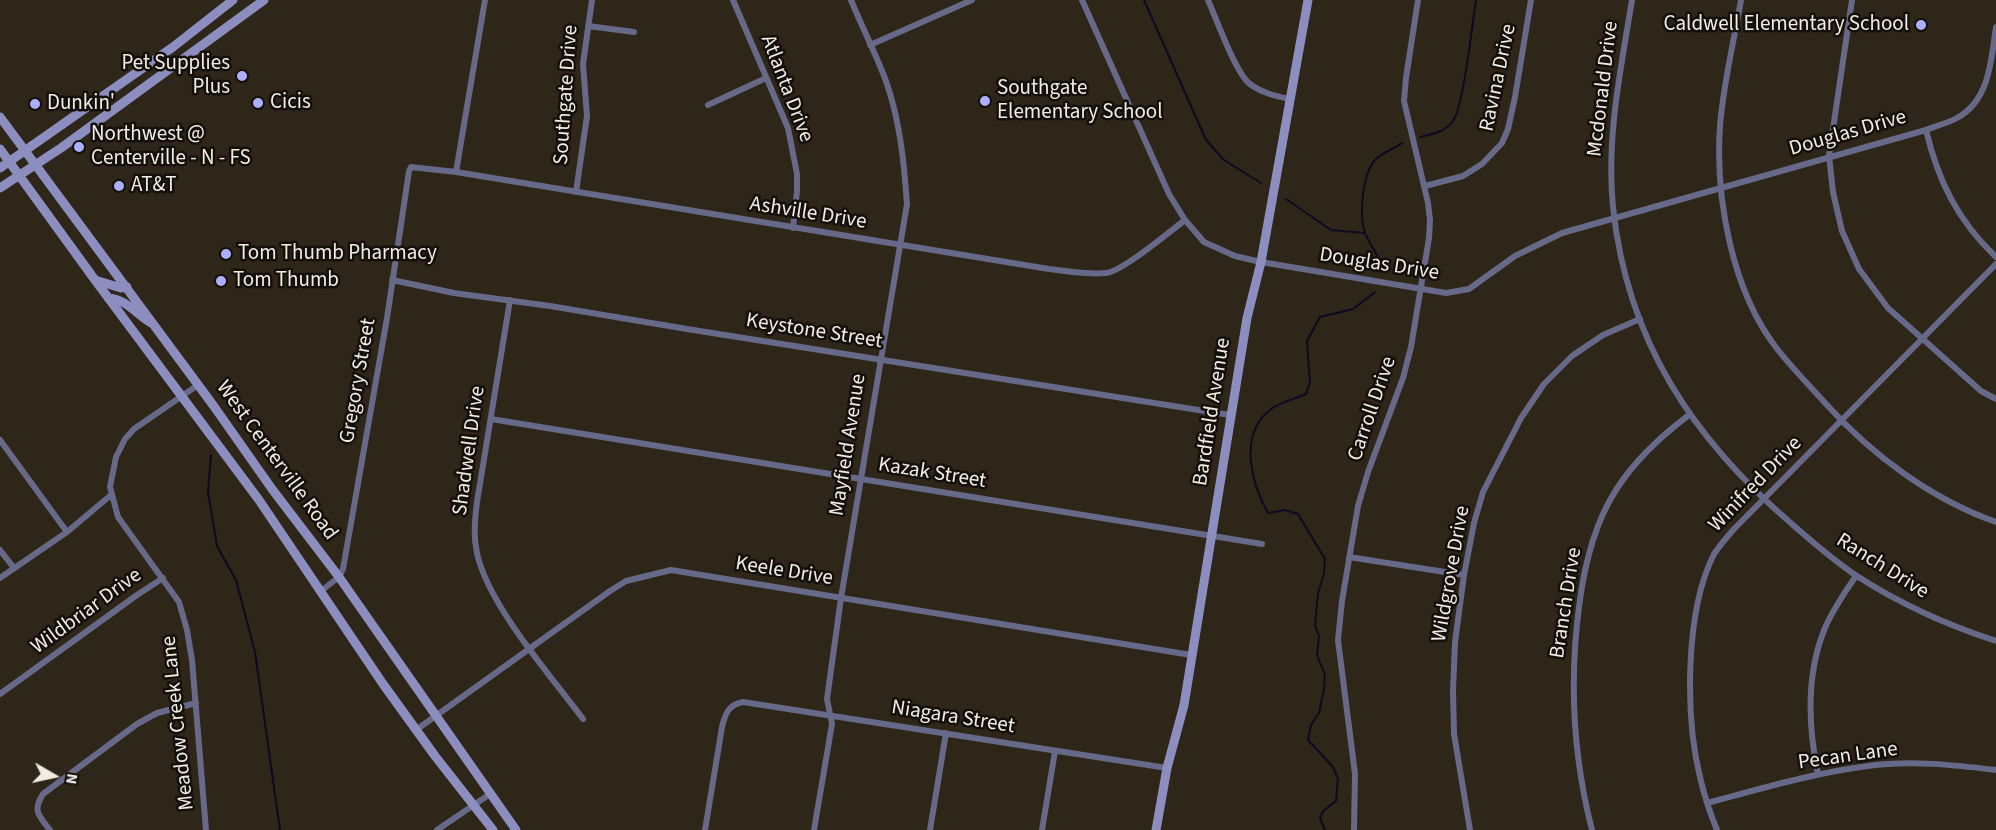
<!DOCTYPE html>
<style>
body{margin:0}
#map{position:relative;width:1996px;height:830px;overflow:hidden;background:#2e2619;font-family:"Source Sans 3",sans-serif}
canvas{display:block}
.north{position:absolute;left:24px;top:746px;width:60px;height:60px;-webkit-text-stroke:4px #130f0a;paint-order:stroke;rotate:99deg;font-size:16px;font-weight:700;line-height:24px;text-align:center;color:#f2ece4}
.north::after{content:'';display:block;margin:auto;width:21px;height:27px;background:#f2ece4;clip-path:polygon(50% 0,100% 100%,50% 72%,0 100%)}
</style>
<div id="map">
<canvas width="1996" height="830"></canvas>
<div class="north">N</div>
</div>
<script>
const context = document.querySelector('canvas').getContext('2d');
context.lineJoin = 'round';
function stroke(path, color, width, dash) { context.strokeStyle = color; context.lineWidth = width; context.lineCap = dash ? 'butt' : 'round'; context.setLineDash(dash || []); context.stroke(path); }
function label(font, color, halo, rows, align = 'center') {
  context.font = font + ' "Source Sans 3",sans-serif'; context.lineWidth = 5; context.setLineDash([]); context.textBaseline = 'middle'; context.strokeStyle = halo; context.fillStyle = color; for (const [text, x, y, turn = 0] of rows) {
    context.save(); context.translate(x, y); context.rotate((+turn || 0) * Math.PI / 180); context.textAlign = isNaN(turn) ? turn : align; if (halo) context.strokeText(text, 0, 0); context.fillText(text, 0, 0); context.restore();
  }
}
const stream = new Path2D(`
 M1144,0L1206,140L1224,160L1261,183
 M1420,137C1433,134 1445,132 1453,121C1464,105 1472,24 1476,0
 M1286,199L1331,230L1364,233
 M1381,272C1380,254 1371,248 1365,233C1359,215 1362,170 1378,157C1385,152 1395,148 1402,143
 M211,455L208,492L217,546L236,580L255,652L280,830
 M1325,830L1320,818L1323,811L1336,801L1338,779L1333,767L1308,740L1311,725L1319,713L1324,689L1325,675L1317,655L1319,636L1315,625L1318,593L1324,574L1325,559L1298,514L1285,510L1268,513C1251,483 1238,434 1271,409C1280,402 1295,399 1306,394L1310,383L1307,341L1320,317L1353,309L1375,292`);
const street = new Path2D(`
 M733,0L788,128L797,174V191L793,228
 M1082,0L1169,194L1185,220L1204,242L1235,256L1261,262L1446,293L1469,289L1515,256L1562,233L1926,130C1936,126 1948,123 1957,118C1990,100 1991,60 1996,27
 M1208,0C1216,18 1236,74 1250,84C1262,93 1276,96 1289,99
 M1632,0C1621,68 1606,138 1613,207C1627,341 1693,439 1793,525C1814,543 1834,561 1857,576C1900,604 1947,625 1996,641
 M1741,0C1734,41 1723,85 1720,126C1715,198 1732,292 1778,350C1793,369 1810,386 1826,404C1872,455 1931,499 1996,522
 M1852,0L1829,156L1833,192L1842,231L1859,269L1888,308L1981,391L1996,399
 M588,26L634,32
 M870,45L972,0
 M708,105L766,78
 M1926,130C1938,181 1958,221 1996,257
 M456,172L485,0
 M1425,186L1463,176L1482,164L1502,143L1508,129L1515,97L1531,0
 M576,192L587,116L583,64L592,0
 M392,280L454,293L550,306L687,329L1230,415
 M510,300L477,502C475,519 473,536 477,553C488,605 551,676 583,719
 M198,385L134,429L125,439L116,457L110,487L118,517L179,602L187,630L192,660L206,830
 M491,419L1262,544
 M0,440L67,532
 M0,550L14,568
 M1349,557L1464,575
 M0,578L67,532L111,495
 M321,591L339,577L343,569L387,318L409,171L411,167L456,172L1049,269C1068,271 1088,275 1106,273C1123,271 1169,232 1185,220
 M0,694L137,595L163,578
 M416,730L610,591L626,581L671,570L1191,655
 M1818,774C1808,726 1806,674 1825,628C1833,609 1845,592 1856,576
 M1707,803C1760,789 1813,773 1868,766C1910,760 1954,765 1996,770
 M50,830C39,816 32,811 43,794L137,724L157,713L196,703
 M437,830L490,794
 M705,830L722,727C725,714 729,704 743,702L1167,768
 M814,830L832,724L827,699L841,598L907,204C904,162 900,121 886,81C876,54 862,27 851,0
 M930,830L946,733
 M1042,830L1055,751
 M1354,830L1355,774L1338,640L1342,601L1358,506L1368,472L1403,378L1411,347L1429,238L1430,220L1428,203L1404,101L1406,78L1418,0
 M1470,830L1454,734L1453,690L1455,642L1464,575L1474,523L1483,492L1521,418L1544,384L1572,356L1603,335L1640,319
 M1592,830C1573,756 1569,683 1579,607C1584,567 1594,524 1616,490C1635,460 1661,436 1689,415
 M1717,830C1710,813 1704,795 1700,777C1685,716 1685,611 1714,554C1720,545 1727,537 1734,529L1996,264`);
const secondary = new Path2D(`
 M0,117L213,405L272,489L339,577L516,830
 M0,149L95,280L259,500L383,684L435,756L493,830
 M0,168L173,47L233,0
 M0,188L61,148L264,0
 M95,280L121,288L127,287
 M108,298C126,299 136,314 151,323
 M1156,830L1167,768L1184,705L1247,318L1261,262L1308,0`);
const markers = [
 [1921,25,6,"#acaffb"],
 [242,76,6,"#acaffb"],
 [985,101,6,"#acaffb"],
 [258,103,6,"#acaffb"],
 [35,104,6,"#acaffb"],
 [79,147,6,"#acaffb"],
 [119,186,6,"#acaffb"],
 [226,254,6,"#acaffb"],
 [221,281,6,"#acaffb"]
];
const poiNames = [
 ["Caldwell Elementary School",1909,25,"right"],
 ["Pet Supplies",230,64,"right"],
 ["Plus",230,88,"right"],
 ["Southgate",997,89],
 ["Elementary School",997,113],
 ["Cicis",270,103],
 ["Dunkin'",47,104],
 ["Northwest @",91,135],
 ["Centerville - N - FS",91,159],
 ["AT&T",131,186],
 ["Tom Thumb Pharmacy",238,254],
 ["Tom Thumb",233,281]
];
const streetNames = [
 ["Ravina Drive",1499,78,-78],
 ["Atlanta Drive",786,89,69],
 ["Mcdonald Drive",1604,89,-83],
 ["Southgate Drive",567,95,-86],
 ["Douglas Drive",1848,134,-16],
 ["Ashville Drive",808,214,9],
 ["Douglas Drive",1379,265,9],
 ["Keystone Street",814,332,9],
 ["Gregory Street",359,381,-80],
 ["Carroll Drive",1373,409,-71],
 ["Bardfield Avenue",1213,412,-81],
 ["Mayfield Avenue",849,445,-81],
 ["Shadwell Drive",470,451,-82],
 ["West Centerville Road",276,461,54],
 ["Kazak Street",932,474,9],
 ["Winifred Drive",1756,485,-46],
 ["Ranch Drive",1882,567,32],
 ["Keele Drive",784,572,9],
 ["Wildgrove Drive",1452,574,-80],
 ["Branch Drive",1567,603,-81],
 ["Wildbriar Drive",87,612,-36],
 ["Niagara Street",953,718,9],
 ["Meadow Creek Lane",179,723,-96],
 ["Pecan Lane",1848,757,-8]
];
stroke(stream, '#0b0a22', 2);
stroke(street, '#676988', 6);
stroke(secondary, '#8c8ec0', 9);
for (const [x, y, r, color] of markers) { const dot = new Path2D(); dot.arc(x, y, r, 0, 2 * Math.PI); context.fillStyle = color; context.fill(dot); stroke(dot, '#130f0a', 2); }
label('21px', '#f2ece4', '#130f0a', poiNames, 'left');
label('21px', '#f2ece4', '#130f0a', streetNames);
</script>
